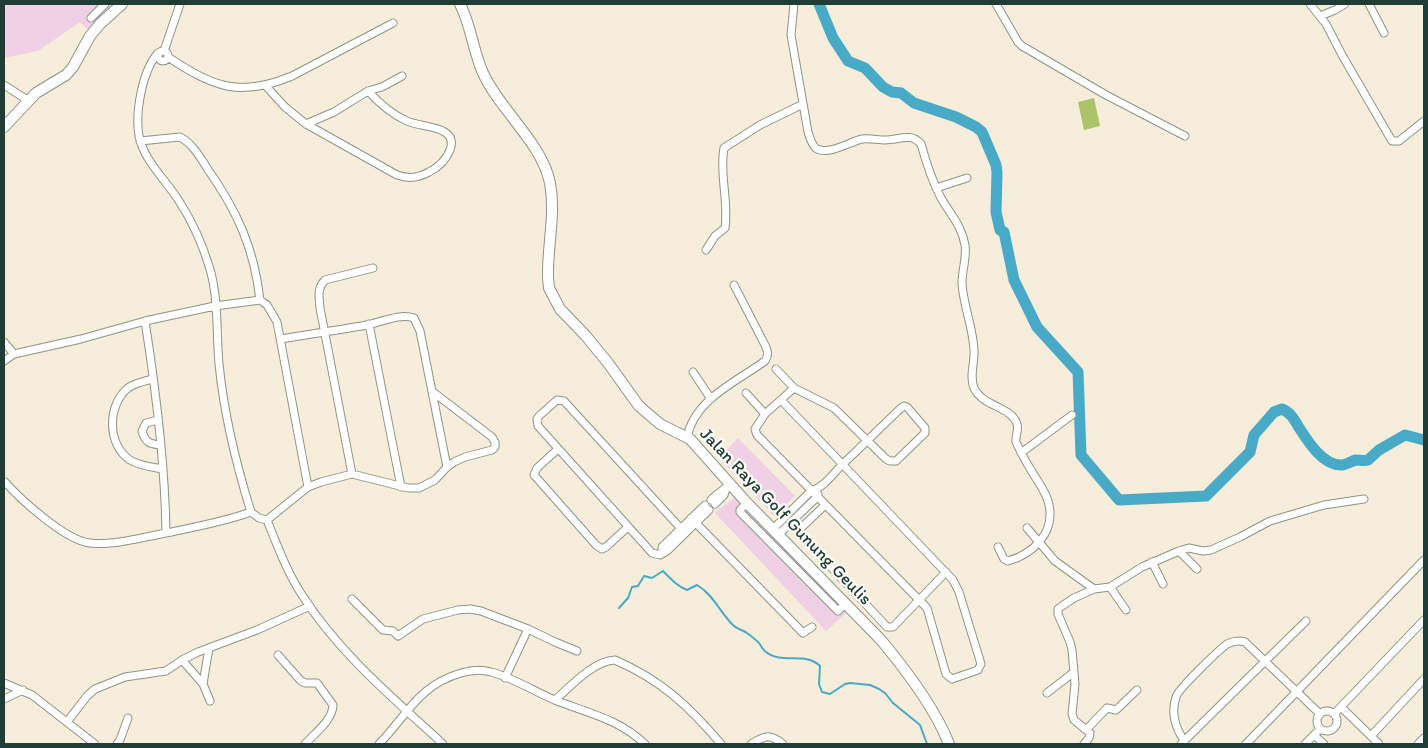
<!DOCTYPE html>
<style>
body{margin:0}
#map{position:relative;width:1428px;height:748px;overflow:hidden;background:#f6edda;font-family:Itim,sans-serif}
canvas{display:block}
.frame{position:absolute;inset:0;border:5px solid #1f3d34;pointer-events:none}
</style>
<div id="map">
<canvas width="1428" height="748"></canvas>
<div class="frame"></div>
</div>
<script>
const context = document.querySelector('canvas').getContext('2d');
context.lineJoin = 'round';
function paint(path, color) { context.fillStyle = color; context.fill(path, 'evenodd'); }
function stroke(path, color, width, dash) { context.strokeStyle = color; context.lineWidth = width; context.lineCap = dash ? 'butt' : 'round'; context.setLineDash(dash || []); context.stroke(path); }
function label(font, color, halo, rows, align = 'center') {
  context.font = font + ' Itim,sans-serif'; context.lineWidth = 4.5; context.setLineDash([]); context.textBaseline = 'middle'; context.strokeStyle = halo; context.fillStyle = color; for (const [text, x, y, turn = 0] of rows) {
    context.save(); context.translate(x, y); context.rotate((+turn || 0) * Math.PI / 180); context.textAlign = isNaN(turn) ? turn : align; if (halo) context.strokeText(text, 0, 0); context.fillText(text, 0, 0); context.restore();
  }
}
const built = new Path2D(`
 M4,4H117L103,15L89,31L80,22L38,51L4,58Z
 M738,438L795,496L774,516L719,458Z
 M736,496L846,613L826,631L715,513Z`);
const green = new Path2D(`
 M1094,98L1100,126L1084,130L1078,102Z`);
const stream = new Path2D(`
 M619,608L628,598L632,587L638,586L644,576L652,578L663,571C671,579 677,586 687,590L697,585C713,594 721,614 734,626C737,629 743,630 747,633C751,636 756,640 759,643C761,646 763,650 766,652C782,665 805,651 820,666L819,684L822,692L830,694L845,684L850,683L870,685L879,689L885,693L893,703L920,725L927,744`);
const river = new Path2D(`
 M819,4L833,38L848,61L865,68L883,87L892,92L901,93L914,103L956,117L976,127L982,132L996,165L997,172L996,212L1000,230L1004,232L1014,280L1037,327L1078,372L1081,455L1119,500L1206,496L1250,452L1254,435L1268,419L1274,412L1282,409C1290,412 1294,419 1298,426C1307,440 1322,465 1341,465C1346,465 1351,461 1356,460C1360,460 1364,461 1368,460L1379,450L1405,435L1424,440`);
const street = new Path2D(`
 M794,4L791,35L808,132C810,138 812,146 817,149C830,155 849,142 862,139C870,138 878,140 885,140C899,140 911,132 921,144C926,162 932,181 941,198C950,214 962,226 965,245C967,257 962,270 962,283C963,305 973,327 974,350C975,362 969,376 974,388C983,407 1011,406 1017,424C1019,430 1015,436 1016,442C1021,452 1025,461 1031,470C1037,481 1047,492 1049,505C1055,533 1033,554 1008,561L1004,559L998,547
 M996,4L1018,42L1022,46L1106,95L1185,136
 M1310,4L1326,24L1342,55L1392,141H1399L1424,121
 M1369,4L1384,33
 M1320,16L1335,10L1345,4
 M91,18L105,4
 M158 56a5 5 0 1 1 10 0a5 5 0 1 1-10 0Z
 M164,51L180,4
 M158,53C142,71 135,113 139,136C144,161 166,180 179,201C192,221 202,243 209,266C219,297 216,331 219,364C224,414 236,464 251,512
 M168,57C213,87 240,98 292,76L393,23
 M4,85L29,101
 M265,85L285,107L306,124L397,175C409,179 418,178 429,172C439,167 446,160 450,150C459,125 422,128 407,121C391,114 379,103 368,91
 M306,124L334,112L368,91L382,87L402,76
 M140,141L180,137C192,143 200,157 207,168C237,211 254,247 260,300
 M936,188L967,178
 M706,250L715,236L725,228C729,201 719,174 724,148L760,125L803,104
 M145,321C156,391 165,462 166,533
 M369,324L401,487
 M281,339C310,334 339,330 367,325C382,322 400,313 414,318L420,331L447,467
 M4,342L14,354
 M4,361L14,354L81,339L145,321L215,306L260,300L267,305L277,322L308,487
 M693,372L711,399
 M153,379C145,381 135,383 128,388C107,405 107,445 130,460C140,466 152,467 163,469
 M746,393L765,414
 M781,400L953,580L959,592L981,664L978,670L952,679L946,674L927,608L757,435L755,429L765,414L794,388
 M158,420L146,423L142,431C145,442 149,444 160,445
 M687,437C695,399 736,382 765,361C769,355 768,352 765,345L734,285
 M558,449L537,468L534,475L596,545L602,549L606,547L628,527
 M1021,453L1072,415
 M352,474L320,308C319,296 317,288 325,280L373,268
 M4,481C20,499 66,541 90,543C112,546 143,537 166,533C195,527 223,522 251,512L259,518L267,520L308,487L321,482L352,474L408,488H419L435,480L447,467L454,462L465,457L492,450L495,447V442L492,437L433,392
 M711,500C717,493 724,490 730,484
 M747,503L740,510V512L837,610L838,611L846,603
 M715,504L724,495L726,489
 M825,505L801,528L800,534L887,627H893L946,572
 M691,518L803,633L812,627
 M267,520C277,545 287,572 302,595C339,653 393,698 443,744
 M1027,528L1055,561L1094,589
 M773,529L811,491C825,487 834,472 844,463C863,445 882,426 901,408L904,406L907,407L925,428V433L896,461H890L886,459L834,408L794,388L776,369
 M685,533L564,401L557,400L539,416L537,419L538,426L652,553L660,555L667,551L709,510
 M778,535L817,497L818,494
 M1179,551L1197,569
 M662,553V547L705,505
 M1152,562L1163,584
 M1110,587L1126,610
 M352,599L383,630L393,631L398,636L423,619L458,610L470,609L481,611L528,629L555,642L577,651
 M278,655L301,681L305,683H317L333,705C333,720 314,734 305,744
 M505,678L528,629
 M4,683L32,695L95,744
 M203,684L209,648
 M1047,693L1074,672
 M4,699L23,690
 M555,700C571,686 593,661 615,660C661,680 689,706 721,744
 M210,701L203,684L182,660L198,652L257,630L310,606
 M1341,707L1379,744
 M1317 721a10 10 0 1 1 20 0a10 10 0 1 1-20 0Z
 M1334,714L1424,620
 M67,722L87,696L95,689L125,677L166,671L182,660
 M1087,729L1107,708L1116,710L1137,690
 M1314,735L1324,744
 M1371,736L1424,679
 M1184,740C1175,728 1171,712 1176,697C1178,689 1219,650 1227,644C1233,641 1239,640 1245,642L1320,714
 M117,744L120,740L128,718
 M379,744C407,715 419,685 461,673C471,670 481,669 491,672C514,678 535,692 557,701C589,713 620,720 645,744
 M751,744C765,736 769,733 783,744
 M1084,744L1089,738L1090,733L1074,720L1072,714L1075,684L1072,650L1070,642L1058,614V609L1062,606L1074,598L1094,589L1110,587L1142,567L1179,551L1189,548L1203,551L1211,550L1240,537L1270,521L1324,505L1364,499
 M1181,744L1306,621
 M1246,744L1424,560
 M1305,744L1320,729
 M1418,744L1424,738`);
const secondary = new Path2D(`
 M460,4C471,25 473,51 483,73C499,109 542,143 550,183C556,214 547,247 548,278L549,288L560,309L586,336L608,363L639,406L660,424L690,439L747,503L881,640C906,670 935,708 949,744
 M4,127L36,93L66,75L73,67L90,36L100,24L122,4`);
const streetNames = [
 ["Jalan Raya Golf Gunung Geulis",785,517,46]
];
paint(built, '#f0d0e5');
paint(green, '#abc46a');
stroke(stream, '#49aac8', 2);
stroke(river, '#49aac8', 11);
stroke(street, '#8a9587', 9);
stroke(secondary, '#8a9587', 12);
stroke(street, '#fff', 7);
stroke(secondary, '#fff', 10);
label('18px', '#1f3d34', '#fdfcf7', streetNames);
</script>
